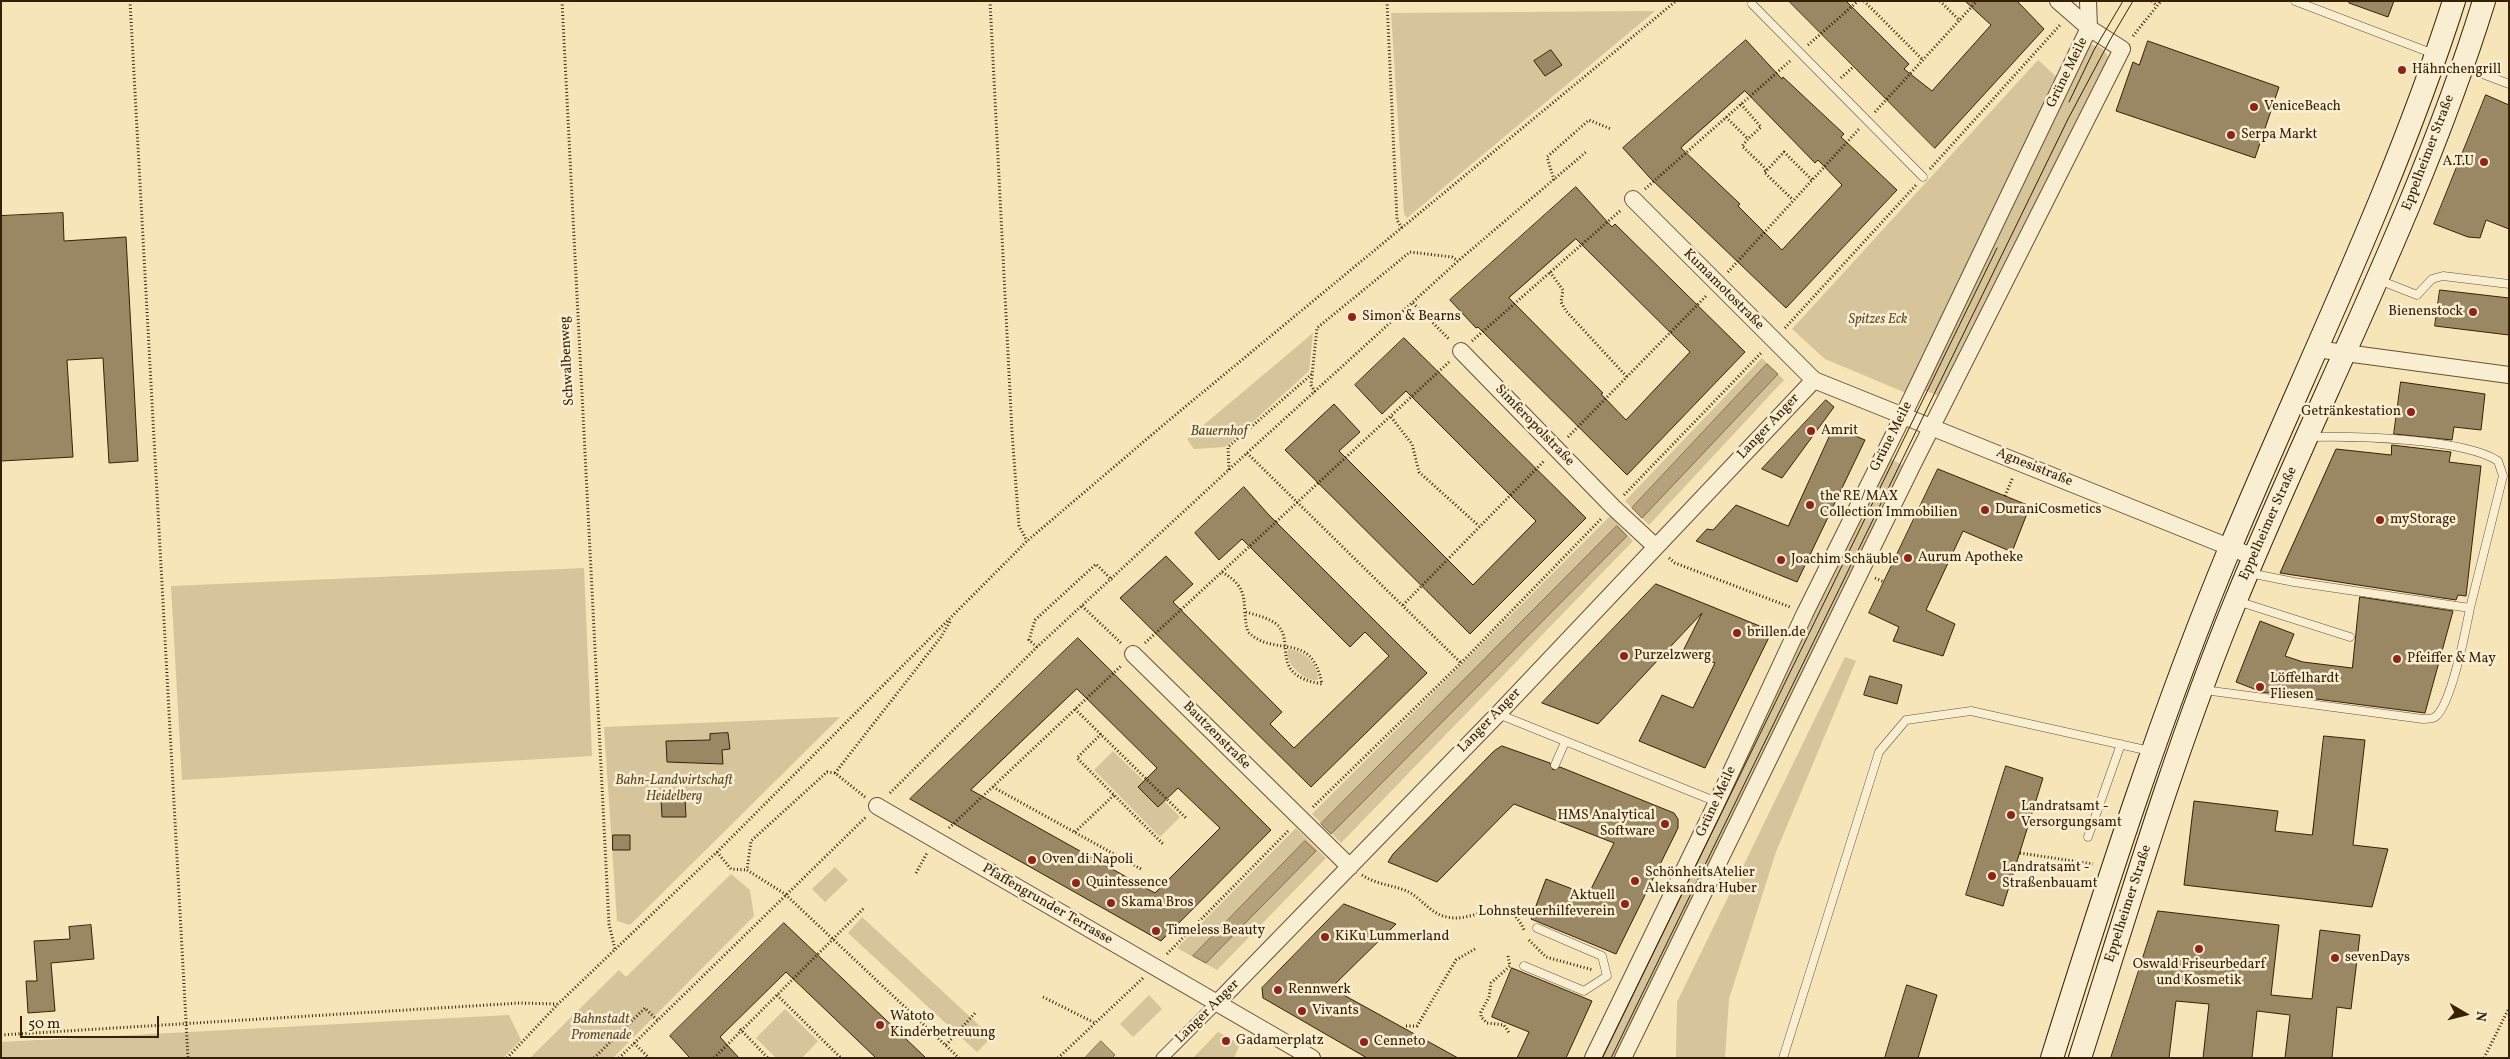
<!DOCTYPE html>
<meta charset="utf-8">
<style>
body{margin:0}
#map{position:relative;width:2510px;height:1059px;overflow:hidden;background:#f6e5b9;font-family:Vollkorn,serif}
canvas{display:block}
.frame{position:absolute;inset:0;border:2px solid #372105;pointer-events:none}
.north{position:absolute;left:2440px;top:989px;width:50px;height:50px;-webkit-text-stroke:4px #f9eed2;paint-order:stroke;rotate:98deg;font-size:14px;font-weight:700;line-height:20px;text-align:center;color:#372105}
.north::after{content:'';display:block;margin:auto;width:18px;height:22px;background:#372105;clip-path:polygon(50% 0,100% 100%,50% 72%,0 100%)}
.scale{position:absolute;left:20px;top:1016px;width:139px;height:22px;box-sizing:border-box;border:2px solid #372105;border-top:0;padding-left:6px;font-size:15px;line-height:18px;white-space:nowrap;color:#372105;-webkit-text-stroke:4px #f9eed2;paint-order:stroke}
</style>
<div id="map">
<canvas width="2510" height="1059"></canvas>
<div class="frame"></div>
<div class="north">N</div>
<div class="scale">50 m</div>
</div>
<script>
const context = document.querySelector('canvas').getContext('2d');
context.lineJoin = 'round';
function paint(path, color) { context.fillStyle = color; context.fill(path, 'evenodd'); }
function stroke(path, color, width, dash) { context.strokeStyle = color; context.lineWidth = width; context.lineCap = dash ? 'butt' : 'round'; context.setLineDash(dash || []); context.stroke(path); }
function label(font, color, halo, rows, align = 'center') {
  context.font = font + ' Vollkorn,serif'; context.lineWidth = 5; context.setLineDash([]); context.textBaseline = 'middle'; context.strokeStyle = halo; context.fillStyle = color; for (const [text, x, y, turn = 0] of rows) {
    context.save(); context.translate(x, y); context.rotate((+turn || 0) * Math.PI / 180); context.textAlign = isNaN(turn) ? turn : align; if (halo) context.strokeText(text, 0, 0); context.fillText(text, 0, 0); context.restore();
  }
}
const green = new Path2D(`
 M1655,11L1407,218L1404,214L1391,13Z
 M2091,45C2100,46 2106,49 2108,59L1941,397L1919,388L2086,49Z
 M2038,60L2060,80L1906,393L1825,359L1792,329Z
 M1313,333L1309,371L1225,447L1194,449L1187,439Z
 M1762,358L1784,380L1649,525L1625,501Z
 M1889,458L1904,466L1617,1058H1597Z
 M1610,516L1633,541L1341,843L1312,814Z
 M584,568L592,756L182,780L171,586Z
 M1288,649C1303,650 1319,664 1318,680C1304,682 1284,663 1288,649Z
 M1845,657L1856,661L1776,852L1729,999L1725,1058H1676L1677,1002Z
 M840,717L630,925L617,921L604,727Z
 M1113,751L1144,781L1138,787L1158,807L1164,801L1180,817L1160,837L1094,770Z
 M1296,828L1326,858L1217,970L1177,948Z
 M835,867L848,880L825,902L812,889Z
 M731,874L750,890L754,916L613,1058H530L619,970L626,977Z
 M862,917L992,1037L977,1052L848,933Z
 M1149,995L1162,1009L1133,1037L1120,1024Z
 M785,1009L818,1041L802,1058H776L756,1038Z
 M509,1015L521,1040L503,1058H1V1042Z
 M1218,1032L1240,1044L1234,1058H1193Z`);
const water = new Path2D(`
 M1767,364L1778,374L1642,518L1632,508Z
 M1617,526L1627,536L1331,834L1321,824Z
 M1305,841L1316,851L1206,963L1193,956Z
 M1101,1041L1115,1055L1112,1058H1085Z`);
const building = new Path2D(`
 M1789,1H1846L1909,64L1904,69L1932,91L1991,25L1965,1H2017L2044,29L1935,148Z
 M2350,1H2394L2388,17L2349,3Z
 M1746,40L1782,79L1783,77L1844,134L1841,137L1897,190L1786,308L1650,178L1623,148ZM1745,91L1815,163L1818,160L1842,185L1782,250L1738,206L1740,204L1681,148Z
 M2148,41L2279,87L2255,158L2116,111L2133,62L2139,65Z
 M1551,50L1562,65L1545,76L1534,61Z
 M2486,95L2509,105V229L2486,220L2480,238L2468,237L2434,224Z
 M1576,187L1612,227L1615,224L1745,352L1627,475L1478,327L1476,328L1450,300ZM1576,239L1690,352L1626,420L1601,394L1603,393L1509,298Z
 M63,213L64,241L126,237L138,461L109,463L103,358L67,360L73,457L1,461V216Z
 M2440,290L2509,298V335L2435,326Z
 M1404,338L1586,518L1470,634L1285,450L1334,404L1360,432L1339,451L1473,585L1536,521L1406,391L1382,414L1355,385Z
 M2401,382L2485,394L2481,430L2454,427L2452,440L2394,434Z
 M1826,400L1834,407L1782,478L1762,469Z
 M1834,427L1865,440L1797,582L1696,541L1707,529L1713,530L1736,505L1788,526Z
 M2392,445L2451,452L2449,462L2481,466L2466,596L2458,595L2456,600L2280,573L2336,449L2391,455Z
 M1938,469L2030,506L2012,552L1963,531L1926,610L1955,624L1943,656L1893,641L1899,627L1869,613Z
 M1244,487L1268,514L1427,673L1311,787L1120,598L1166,556L1193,584L1173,602L1282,712L1270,724L1294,748L1389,656L1365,632L1350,647L1242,539L1219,560L1195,533Z
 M1656,584L1772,631L1705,768L1639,741L1662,695L1693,708L1715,663L1683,651L1702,613L1598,724L1542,703Z
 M2360,597L2453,611L2425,713L2262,692L2236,682L2260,621L2294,634L2285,656L2303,662L2352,668Z
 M1078,638L1271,830L1161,941L910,799ZM1077,689L1157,768L1138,787L1158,807L1178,788L1220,828L1155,893L971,790Z
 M1870,676L1902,685L1897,704L1864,695Z
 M728,733L730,749L722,750L723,764L667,762L666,741L710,740V734Z
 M2324,736L2365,740L2353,845L2388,849L2372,907L2184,885L2194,801L2278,811L2275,831L2312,835Z
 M1502,746L1550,763L1553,770L1560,767L1674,813L1678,819V828L1616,954L1531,919L1546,879L1588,895L1614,843L1514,804L1437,882L1388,862L1393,854L1494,751Z
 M2006,766L2043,778L2003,906L1966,895Z
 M685,798L686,817H662L661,799Z
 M613,835H630V850H613Z
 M1344,904L1396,924L1331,988L1458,1058H1367L1263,998L1262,988Z
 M2158,911L2279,925L2271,995L2312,999L2320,930L2360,935L2351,1009L2337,1007L2332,1058H2285L2290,1015L2257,1011L2252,1058H2203L2209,1004L2176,1001L2169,1058H2111Z
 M784,923L823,960L926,1058H876L786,972L720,1037L739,1058H690L670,1036Z
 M91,925L94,959L51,963L55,1011L28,1013L26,981H37L34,941L70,939L69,927Z
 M1512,968L1592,1001L1566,1058H1517L1529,1032L1492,1017Z
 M1907,985L1937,995L1918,1058H1885Z`);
const path = new Path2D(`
 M130,1L188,1058
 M562,1L609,924L615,949
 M990,1L1012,432L1019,526L1027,541
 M1387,1L1397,220L1402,228
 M1864,1L1923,60
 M1940,1L1960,21
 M2152,1L2157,6
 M2133,36L2161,1
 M1808,45L1858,1
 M1841,78L1853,67
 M1741,104L1761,127L1748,139
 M1875,112L1977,1
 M1726,117L1748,139L1742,146L1767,170L1764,172L1793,200
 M1930,169L2060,25
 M1767,170L1784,152L1812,180
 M1554,180L1547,157L1589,120L1611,129
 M1645,189L1790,61
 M1550,272L1563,290L1561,302L1566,311L1627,377
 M1728,272L1859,129
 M1413,303L1450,340
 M1785,328L1916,185
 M1472,341L1621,210
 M1315,392L1311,385L1317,328L1410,252L1452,257L1458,261
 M1391,417L1412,444L1419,472L1479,526
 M1568,437L1707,295
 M1247,453L1461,663
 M1229,470L1228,447L1312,374
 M1624,495L1762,352
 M2005,496L2013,477
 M1669,558L1675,563L1790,607
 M1222,572C1253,590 1240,604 1248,632C1276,659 1311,629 1322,684C1266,675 1298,640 1275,623C1266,617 1256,615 1246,612
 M1875,578L1884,582
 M1403,605L1544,461
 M1082,606L1121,643
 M1145,643L1449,362
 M1037,647L1029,640L1035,620L1096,564L1112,580
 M1075,709L1187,819
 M1101,734L1077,758L1164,845
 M835,773L941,637L951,620
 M993,787L1141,869
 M890,793L1037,647L1247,453L1458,261L1586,152
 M865,797L835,773L827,772L751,841L747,870L785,894L959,1058
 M1313,807L1461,663L1602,518
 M949,828L1121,666
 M1075,832L1114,795
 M717,852L731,869L747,870
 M2020,853L2093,864
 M916,873L927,853
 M1362,875C1377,885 1394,885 1409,892C1423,900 1431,914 1447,917C1476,924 1506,889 1524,930
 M1529,940L1546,957L1593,970
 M1167,954L1289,830
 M1508,956L1510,966L1491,983L1489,997L1481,1012V1017L1487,1023L1504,1025L1510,1034
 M777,995L841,1058
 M1043,997L1095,1023
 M1406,1026H1417L1456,960L1475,949
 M740,1029L768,1058
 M1,1035L520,1003L557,1004
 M634,1043L649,1058
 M946,1045L976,1012
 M507,1058L558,1004L717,852L1027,541L1168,421L1676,1
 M594,1058L645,1008L657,1020
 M619,1058L866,817
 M714,1058L865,907
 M1058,1058L1143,978
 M2484,1058L2509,1008`);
const service = new Path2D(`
 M2295,1L2434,54
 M1752,4L1923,177
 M2464,67L2509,84
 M2379,280L2417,295L2432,279L2443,276L2509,284
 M2309,437C2352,436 2463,438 2498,461L2503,476L2470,608
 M2237,601L2350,637
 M2204,690L2423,719C2427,719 2432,719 2435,717C2451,706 2466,629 2470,608L2294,582L2249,573
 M1498,714L1717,802
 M1555,765L1565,742
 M2088,837L2121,744
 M1524,966L1584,991L1607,976L1602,956L1537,928
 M1783,1058L1879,752L1906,720L1971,711L2150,751`);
const pedestrian = new Path2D(`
 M1162,1058L1217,1003`);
const minor = new Path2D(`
 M1633,199L1814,380L2254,557
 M2316,349L2509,375
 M1461,351L1613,507L1656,547
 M1133,654L1350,867
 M877,806L1312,1058
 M1217,1003L1498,714L1814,380
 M1593,1058L1717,802L1805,613L1903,416L2089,28L2088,1
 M1623,1058L1913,464L2122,49L2089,28L2058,1`);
const secondary = new Path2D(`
 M2052,1058C2106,886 2161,714 2230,548C2306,366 2394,189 2454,1
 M2080,1058C2129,904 2175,749 2236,600C2318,400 2420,208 2484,1`);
const tram = new Path2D(`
 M2069,102L2094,50L2123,1
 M1602,1058L1997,248
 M1611,1058L2068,119L2110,40L2133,1`);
const markers = [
 [2402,70,5,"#8f2418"],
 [2254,107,5,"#8f2418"],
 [2231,135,5,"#8f2418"],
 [2484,162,5,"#8f2418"],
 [2473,312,5,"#8f2418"],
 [1352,317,5,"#8f2418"],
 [2411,412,5,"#8f2418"],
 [1811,431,5,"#8f2418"],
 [1810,505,5,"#8f2418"],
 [1985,510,5,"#8f2418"],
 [2380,520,5,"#8f2418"],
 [1908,558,5,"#8f2418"],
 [1781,560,5,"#8f2418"],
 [1737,633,5,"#8f2418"],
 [1624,656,5,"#8f2418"],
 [2397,659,5,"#8f2418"],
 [2260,687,5,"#8f2418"],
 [2011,815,5,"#8f2418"],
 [1665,824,5,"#8f2418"],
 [1032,860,5,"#8f2418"],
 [1992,876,5,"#8f2418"],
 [1635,881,5,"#8f2418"],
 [1076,883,5,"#8f2418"],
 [1111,903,5,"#8f2418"],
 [1625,904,5,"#8f2418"],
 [1156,931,5,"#8f2418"],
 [1325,937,5,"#8f2418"],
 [2199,949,5,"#8f2418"],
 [2335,958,5,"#8f2418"],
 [1278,990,5,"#8f2418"],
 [1302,1011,5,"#8f2418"],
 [880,1025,5,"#8f2418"],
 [1226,1041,5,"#8f2418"],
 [1364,1042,5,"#8f2418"]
];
const poiNames = [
 ["Hähnchengrill",2412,70],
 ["VeniceBeach",2264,107],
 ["Serpa Markt",2241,135],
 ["A.T.U",2474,162,"right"],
 ["Bienenstock",2463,312,"right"],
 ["Simon & Bearns",1362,317],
 ["Getränkestation",2401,412,"right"],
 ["Amrit",1821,431],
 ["the RE/MAX",1820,497],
 ["Collection Immobilien",1820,513],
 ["DuraniCosmetics",1995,510],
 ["myStorage",2390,520],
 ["Aurum Apotheke",1918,558],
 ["Joachim Schäuble",1791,560],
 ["brillen.de",1747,633],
 ["Purzelzwerg",1634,656],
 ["Pfeiffer & May",2407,659],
 ["Löffelhardt",2270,679],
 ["Fliesen",2270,695],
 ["Landratsamt -",2021,807],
 ["Versorgungsamt",2021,823],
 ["HMS Analytical",1655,816,"right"],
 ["Software",1655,832,"right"],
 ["Oven di Napoli",1042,860],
 ["Landratsamt -",2002,868],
 ["Straßenbauamt",2002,884],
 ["SchönheitsAtelier",1645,873],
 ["Aleksandra Huber",1645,889],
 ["Quintessence",1086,883],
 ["Aktuell",1615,896,"right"],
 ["Lohnsteuerhilfeverein",1615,912,"right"],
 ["Skama Bros",1121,903],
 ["Timeless Beauty",1166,931],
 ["KiKu Lummerland",1335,937],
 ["sevenDays",2345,958],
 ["Oswald Friseurbedarf",2199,965,"center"],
 ["und Kosmetik",2199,981,"center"],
 ["Rennwerk",1288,990],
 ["Vivants",1312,1011],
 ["Watoto",890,1017],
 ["Kinderbetreuung",890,1033],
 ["Gadamerplatz",1236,1041],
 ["Cenneto",1374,1042]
];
const streetNames = [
 ["Grüne Meile",2068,73,-64],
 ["Eppelheimer Straße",2429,153,-69],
 ["Kumamotostraße",1723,290,45],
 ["Schwalbenweg",568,361,-93],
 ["Simferopolstraße",1534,426,46],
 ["Langer Anger",1769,427,-47],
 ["Grüne Meile",1892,437,-63],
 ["Agnesistraße",2034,468,22],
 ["Eppelheimer Straße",2269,524,-66],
 ["Langer Anger",1490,721,-46],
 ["Bautzenstraße",1216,736,45],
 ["Grüne Meile",1717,802,-65],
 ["Eppelheimer Straße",2129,904,-72],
 ["Pfaffengrunder Terrasse",1047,905,30],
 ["Langer Anger",1208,1012,-45]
];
const parkNames = [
 ["Spitzes Eck",1878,320],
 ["Bauernhof",1219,432],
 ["Bahn-Landwirtschaft",674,781],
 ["Heidelberg",674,797],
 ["Bahnstadt",601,1020],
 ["Promenade",601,1036]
];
paint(green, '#d6c49a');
paint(water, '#b5a27c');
stroke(water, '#836e4c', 1);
paint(building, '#9a8763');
stroke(building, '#372105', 1);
stroke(service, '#675232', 9);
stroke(pedestrian, '#675232', 13);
stroke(minor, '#675232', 18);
stroke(secondary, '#372105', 24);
stroke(path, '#372105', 3, [1, 2.5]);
stroke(service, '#f9eed2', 8);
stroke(pedestrian, '#f9eed2', 11);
stroke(minor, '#f9eed2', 16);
stroke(secondary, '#f9eed2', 22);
stroke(tram, '#372105', 1);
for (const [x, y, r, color] of markers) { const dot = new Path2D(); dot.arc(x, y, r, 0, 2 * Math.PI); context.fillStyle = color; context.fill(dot); stroke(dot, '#f9eed2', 2); }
label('14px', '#372105', '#f9eed2', poiNames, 'left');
label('14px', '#372105', '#f9eed2', streetNames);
label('italic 14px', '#5f4a2a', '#f9eed2', parkNames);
</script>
